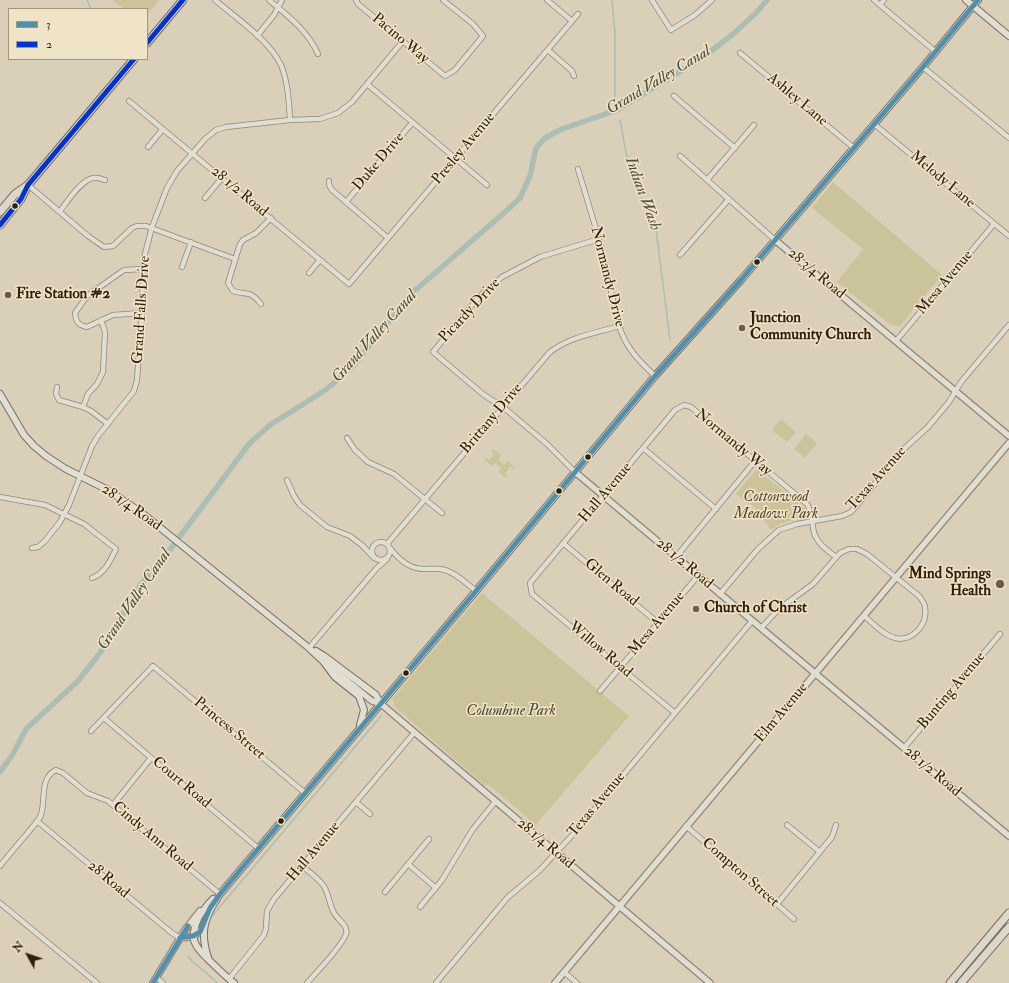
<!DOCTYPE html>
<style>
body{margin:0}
#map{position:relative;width:1009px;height:983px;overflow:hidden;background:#dacfb8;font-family:"IM FELL Double Pica",serif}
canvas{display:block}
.legend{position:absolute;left:8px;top:8px;width:140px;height:52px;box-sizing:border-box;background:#f0e4c8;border:1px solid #a4957d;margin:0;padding:5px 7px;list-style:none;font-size:12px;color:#311f0d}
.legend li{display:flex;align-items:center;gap:8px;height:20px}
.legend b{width:20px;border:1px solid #a4957d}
.north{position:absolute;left:8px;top:935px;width:40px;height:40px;-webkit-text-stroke:3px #f0e4c8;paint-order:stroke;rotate:310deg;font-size:11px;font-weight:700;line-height:16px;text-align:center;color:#311f0d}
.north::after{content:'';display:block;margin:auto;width:14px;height:18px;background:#311f0d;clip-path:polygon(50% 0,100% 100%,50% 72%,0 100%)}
</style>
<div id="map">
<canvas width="1009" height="983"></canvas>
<ul class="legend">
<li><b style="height:5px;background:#538faa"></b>3</li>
<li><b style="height:5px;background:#03c"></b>2</li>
</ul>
<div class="north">N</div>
</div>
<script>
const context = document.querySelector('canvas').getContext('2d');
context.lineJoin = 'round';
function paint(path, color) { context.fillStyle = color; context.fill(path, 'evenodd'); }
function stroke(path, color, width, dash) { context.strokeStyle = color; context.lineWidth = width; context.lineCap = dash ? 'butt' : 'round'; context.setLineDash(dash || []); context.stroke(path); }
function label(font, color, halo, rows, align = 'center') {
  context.font = font + ' "IM FELL Double Pica",serif'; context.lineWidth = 3; context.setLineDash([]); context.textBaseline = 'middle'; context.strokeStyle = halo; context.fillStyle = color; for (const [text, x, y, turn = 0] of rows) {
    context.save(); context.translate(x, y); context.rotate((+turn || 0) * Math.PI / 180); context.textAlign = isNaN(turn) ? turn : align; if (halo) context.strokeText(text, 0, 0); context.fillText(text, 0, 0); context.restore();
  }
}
const green = new Path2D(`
 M113,0H159L147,15V9H124Z
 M833,182L942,275L900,326L891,325L837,282L863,249L812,208Z
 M781,419L796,432L787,442L772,430Z
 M806,434L817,443L805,458L794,449Z
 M493,449L501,455L498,459L504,465L508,461L515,468L514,469L510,467L505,473L508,476L506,478L499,472L501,468L495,463L492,466L484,459L485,457L489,460L495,454L491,451Z
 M758,470L804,508L806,514L804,517L780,524L771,530L754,507L736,494L755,471Z
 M482,593L629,716L534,827L530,823L529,819L489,785H484L393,705L394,704L392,699Z`);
const stream = new Path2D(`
 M87,0L91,9
 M612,0L615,33V101
 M620,120L627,158L639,193L656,229L670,340
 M213,915L381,716
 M188,956L192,961L218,983`);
const canal = new Path2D(`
 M0,772L13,754L26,729L78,681L100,653L142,583L169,551L249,444L270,425L327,389L352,367L412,293L505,212L520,198L530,176L536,148L545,138L562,129L617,110L702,58L732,35L756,13L767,0`);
const minor = new Path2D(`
 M215,0C236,18 269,40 281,65C288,82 289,102 290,120
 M269,0C288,16 308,31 318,54
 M356,0L358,4L445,76L455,70L483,36L473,24L443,0
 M547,0L572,21
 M652,0L671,30L695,15L712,0
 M874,0L936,52
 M880,5L884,0
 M257,36L274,15L282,0
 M548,50L572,71L574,76
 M740,53L854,148
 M923,67L1009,138
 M367,84L487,185
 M674,96L735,148
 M129,101L349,284L578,14
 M874,124L1009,236
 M148,147L163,129
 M680,156L775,240
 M578,169L599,239L619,326C626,348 639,361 655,376
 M707,180L754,125
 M329,181V185L332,190L388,238
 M28,185L88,236L104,247L113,246L132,228L137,226H146L235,259
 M205,198L222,178
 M346,202L412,123
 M60,211C67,202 81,180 93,178C97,177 101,179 105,180
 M680,255L729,199
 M182,267L191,242
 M309,273L320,260
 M261,304C249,289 248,296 233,291L228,283L240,244L243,240L256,233L271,218
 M142,313L113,315L87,327C78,325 76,322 75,313L87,296L124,270L143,269
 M896,341L994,224
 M57,387L56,394L59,400L83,407L91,411L108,424
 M83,407L88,394L97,384L103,372L105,332L101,320
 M347,438L355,450L368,462L394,474L442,513
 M643,448L716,509
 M575,472L547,444L503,407L484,395L433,352L473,304L484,292L502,277L540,257L599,239
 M287,480L294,496L300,505L327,527L350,536L363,546L374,558
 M0,497L45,505L84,524L116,549C110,561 105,573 92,578
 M372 551a9 9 0 1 1 18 0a9 9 0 1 1-18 0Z
 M563,543L658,623
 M387,544L549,353C568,337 596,333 619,326
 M32,548L38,547L45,541L60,522L69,505L92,446L98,436L134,391L137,380L142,313L143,269L145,254L152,227L167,188L177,171L205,139L216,130L226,127L290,120L320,119L338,113L352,102L403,41
 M390,548C399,560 410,570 426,569C433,569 438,568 445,570C456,573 467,584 476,591
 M676,557L755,461
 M720,594L758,549L779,530L797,524L842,516L851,512L905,448L928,427L949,402L961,382L1009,325
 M761,628L780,608L813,584L840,553L849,549H857L867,554L919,596C922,600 925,604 925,607C928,625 912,642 895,638C883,635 873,623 864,616
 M309,648L376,569L387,559
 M600,691L698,576
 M675,713L532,594L530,583L675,410L684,405L691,407L807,504C812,511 812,524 814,533C818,544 827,550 836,557
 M104,718L258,848
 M91,731L153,666L305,793
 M904,748L1000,634
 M356,802L370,814
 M113,805L151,758
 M37,821L172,933L180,938
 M787,825L820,852
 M686,826L794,919
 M408,864L436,888
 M0,866C9,855 17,845 26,835C31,828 38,822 41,815C46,800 39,778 56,770L63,773L87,793L108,801L220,894
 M302,866C309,872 317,877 323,885C329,893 329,904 334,913C338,920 349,926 346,934C343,945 316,973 307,983
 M385,892L429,839
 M0,903L97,983
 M777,904L832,837L836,825
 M420,907L442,880L473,829L495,802
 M564,972L577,983
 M157,978L163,983
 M229,979L264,935L266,928L267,911L274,899L414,733
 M436,983L508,897L539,871L578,829L752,621`);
const tertiary = new Path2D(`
 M775,240L1009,436
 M575,472L1009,836
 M327,664L372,701L380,703L710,983
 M180,938C193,937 197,937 204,925
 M153,983L185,930L200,911
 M555,983L1009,443`);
const secondary = new Path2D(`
 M966,0L1009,36
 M0,394L24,435L34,446L46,456L66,469L106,489L142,513L309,648L323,661L335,677L359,696L364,710L360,725
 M316,651L324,656L376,695L380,703
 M213,899C207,905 202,911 198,919C189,939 194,946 209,960C217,968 225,976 234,983
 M209,960C199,933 204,917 220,894L476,591L655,376L741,280L923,67L978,0`);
const primary = new Path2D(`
 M147,43L183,0
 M0,212L15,194L28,185L134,59
 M0,225L21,199L28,185
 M950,983L1009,913
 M961,983L1009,927`);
const bus1 = new Path2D(`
 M180,938L193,936L200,932L210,908L220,894L476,591L655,376L741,280L923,67L978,0
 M153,983L188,926`);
const bus2 = new Path2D(`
 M147,43L183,0
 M0,225L21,199L28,185L134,59`);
const markers = [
 [15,206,3.5,"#311f0d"],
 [757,262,3.5,"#311f0d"],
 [8,295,4,"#6c5d49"],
 [742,328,4,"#6c5d49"],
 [588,457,3.5,"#311f0d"],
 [559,491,3.5,"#311f0d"],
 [1000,584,5,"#6c5d49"],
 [696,609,4,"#6c5d49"],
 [406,673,3.5,"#311f0d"],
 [281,821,3.5,"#311f0d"]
];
const streetNames = [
 ["Pacino Way",400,39,40],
 ["Ashley Lane",797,100,40],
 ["Presley Avenue",464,149,-50],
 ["Duke Drive",379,162,-50],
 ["Melody Lane",942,180,40],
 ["28 1/2 Road",239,192,40],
 ["28 3/4 Road",816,274,40],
 ["Normandy Drive",607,277,76],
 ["Mesa Avenue",945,283,-50],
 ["Grand Falls Drive",142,310,-86],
 ["Picardy Drive",470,311,-47],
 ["Brittany Drive",492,419,-50],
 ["Normandy Way",733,443,40],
 ["Texas Avenue",877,479,-48],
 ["Hall Avenue",606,493,-50],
 ["28 1/4 Road",131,508,35],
 ["28 1/2 Road",684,564,40],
 ["Glen Road",611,583,40],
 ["Mesa Avenue",657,624,-50],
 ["Willow Road",600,650,40],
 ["Bunting Avenue",952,691,-50],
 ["Elm Avenue",782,713,-50],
 ["Princess Street",229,729,40],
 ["28 1/2 Road",932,772,40],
 ["Court Road",181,783,40],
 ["Texas Avenue",597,805,-50],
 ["Cindy Ann Road",152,837,40],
 ["28 1/4 Road",545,844,40],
 ["Hall Avenue",314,852,-50],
 ["Compton Street",740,873,41],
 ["28 Road",108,880,40]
];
const poiNames = [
 ["Fire Station #2",16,295],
 ["Junction",750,319],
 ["Community Church",750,336],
 ["Mind Springs",991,575,"right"],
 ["Health",991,592,"right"],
 ["Church of Christ",704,609]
];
const parkNames = [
 ["Cottonwood",776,498],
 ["Meadows Park",776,515],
 ["Columbine Park",511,712]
];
const waterNames = [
 ["Grand Valley Canal",659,81,-31],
 ["Indian Wash",642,194,70],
 ["Grand Valley Canal",375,337,-48],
 ["Grand Valley Canal",135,600,-56]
];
paint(green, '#cbc49b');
stroke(stream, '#acbeb3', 1.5);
stroke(canal, '#acbeb3', 5.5);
stroke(minor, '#8f8677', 6);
stroke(tertiary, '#8f8677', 8);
stroke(secondary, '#766e61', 8);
stroke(primary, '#766e61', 9);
stroke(minor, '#e2ddd1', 4.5);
stroke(tertiary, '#e2ddd1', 5.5);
stroke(secondary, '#e2ddd1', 6);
stroke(primary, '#ddd7c9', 7);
stroke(bus1, '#538faa', 5);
stroke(bus2, '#03c', 5);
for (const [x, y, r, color] of markers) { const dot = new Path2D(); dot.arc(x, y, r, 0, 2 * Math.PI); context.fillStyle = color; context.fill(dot); stroke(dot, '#f0e4c8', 1.5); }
label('15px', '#311f0d', '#f0e4c8', streetNames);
label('bold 15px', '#311f0d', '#f0e4c8', poiNames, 'left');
label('italic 15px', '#54462a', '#f0e4c8', parkNames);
label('italic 16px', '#504d3e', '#f0e4c8', waterNames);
</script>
